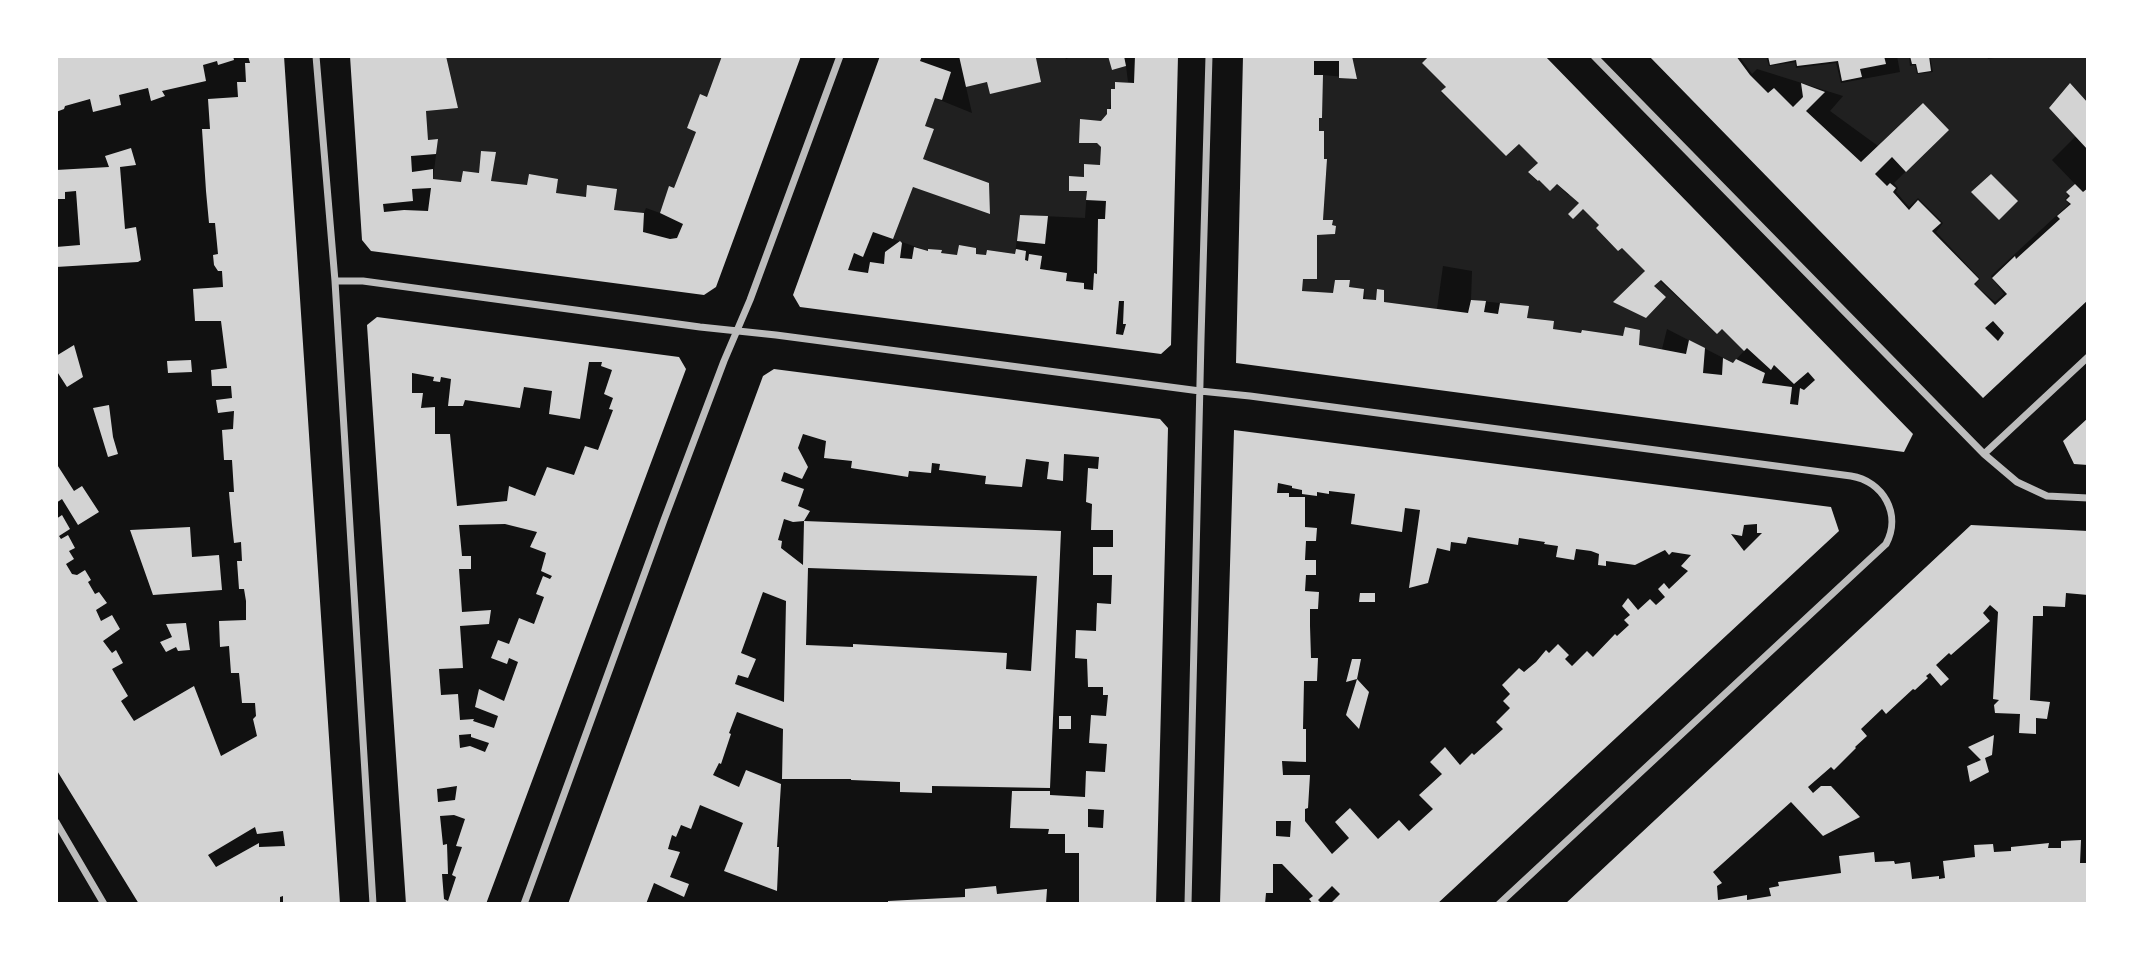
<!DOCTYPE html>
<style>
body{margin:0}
#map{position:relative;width:2144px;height:960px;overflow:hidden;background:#111;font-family:"Nunito Sans",sans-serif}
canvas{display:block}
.frame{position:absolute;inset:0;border:58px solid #fff;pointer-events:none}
</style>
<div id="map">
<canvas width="2144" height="960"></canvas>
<div class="frame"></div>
</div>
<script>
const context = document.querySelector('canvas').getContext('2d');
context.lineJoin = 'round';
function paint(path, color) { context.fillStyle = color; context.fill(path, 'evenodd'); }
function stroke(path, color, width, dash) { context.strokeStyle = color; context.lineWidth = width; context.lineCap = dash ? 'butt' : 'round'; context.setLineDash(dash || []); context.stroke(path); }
const green = new Path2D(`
 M446,56H722L707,97L700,95L687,128L696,132L674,188L669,187L660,213L646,208L644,213L614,210L616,189L588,185L586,197L556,193L558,179L529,174L527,185L491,181L495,152L481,151L479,173L464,171L461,182L433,179L438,139L428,140L426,111L458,108Z
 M1046,56H1065L1066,59L1073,56H1108L1112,70L1126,66L1128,82H1115V89H1111C1111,105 1112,109 1101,121L1080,120L1079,143H1097L1101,147L1100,165L1085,164L1084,177L1070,176L1087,191L1085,218L1020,215L1015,254L987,250L986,255L976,254V248L959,245L957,255L941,253V250L928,249V251L893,239L913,187L990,213L989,183L923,159L934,129L925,126L935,98L972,113L966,87L987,82H1041L1036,58Z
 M1352,56H1429L1422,63L1446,87L1441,92L1506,156L1519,144L1538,163L1528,172L1537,181L1539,180L1550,191L1557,184L1568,195L1570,194L1599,225L1596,228L1618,251L1622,248L1645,271L1614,302L1646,318L1666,297L1654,286L1660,281L1717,334L1722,329L1744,351L1733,363L1667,329L1662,349L1639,345L1640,330L1625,327L1623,336L1582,330L1581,333L1553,329L1554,321L1527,318L1528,306L1471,300L1472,271L1443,266L1437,309L1384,302V290L1378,289L1376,300L1365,299L1364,289L1349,287V280H1335L1333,293L1302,291L1303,279H1317V235H1331L1335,233L1336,226L1332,225V220H1323L1327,159H1324V132L1319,131V118L1322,117L1323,75L1357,78Z
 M1739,56H1766L1769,66L1795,62L1796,68L1836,63L1841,83L1900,72L1897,56H1909L1910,66L1915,65L1917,74L1933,72L1930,56H1987L1988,59L2005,56H2088V103L2070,83L2049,108L2076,136L2052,160L2075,184L2066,192L2068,196L2065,200L2069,204L1991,276L2004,294L1995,302L1975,285L1980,279L1936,232L1943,223L1918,198L1909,207L1896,192L1898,188L1894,183L1948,130L1923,103L1878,146L1830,111L1843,96L1757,69L1752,74Z`);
const building = new Path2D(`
 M56,56H233L234,60L218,65L217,61L203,65L206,81L162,91L165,96L151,101L148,88L119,95L121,105L93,112L90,99L65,106L64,109L56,112Z
 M248,56H284L340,904H283V896L280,897V904H139L56,769V519L62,515L70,529L59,536L61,539L68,535L75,548L69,551L74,559L66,564L72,574L77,575L85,570L91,580L88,582L95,594L99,592L107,603L96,610L101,621L112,615L120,629L103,641L112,653L116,650L123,663L112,669L128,696L121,701L134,721L194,686L221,756L257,736L253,719L256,716L255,703H242L239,673H231L229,646L220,647L219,621L246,620V601L244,589H239L237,561H242L241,542L234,543L232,525L229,492H234L232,460H224L222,430L233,429L234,411L218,413L216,400L232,398L231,386H212L211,370L227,368L221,321H195L193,289L223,287L222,271H218L214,265L213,255L218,254L215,223H209L206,191L202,129H210L208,99L238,97L237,82H246L245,63H250ZM255,827L257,834L283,831L285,846L259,847V843L216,867L208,855Z
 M350,56H446L458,108L426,111L428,140L438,139L436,154L411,156L412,172L433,169V179L461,182L463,171L479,173L481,151L496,152L491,181L527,185L529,174L558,179L556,193L586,197L587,185L617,189L614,210L644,213L643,232L670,239L677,238L683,224L660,213L669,186L674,188L696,132L687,128L700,94L707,97L722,56H801L716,287L704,295L371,251L362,240ZM431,188L428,211L404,210L384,212L383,204L413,201L412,189Z
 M880,56H922L920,61L951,72L942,100L935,98L925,126L934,129L923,159L989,183L990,214L913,187L893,239L873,232L863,257L854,253L848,270L868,273L870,262L884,264L885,252L900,241L902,243L900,258L912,259L914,247L928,251V249L942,250L941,253L957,255L959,245L976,248V254L986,255L987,250L1015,254L1016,249L1026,251L1025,260L1028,261L1029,254L1042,256L1040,269L1067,273L1066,281L1084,283V289L1093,290L1094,273L1097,274L1098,219H1105L1106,201L1086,200L1087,191H1069V176L1084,177V164L1100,165L1101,147L1097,143H1079L1080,119L1101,121L1107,114V109H1111V89H1115V82L1134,83L1135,56H1178L1171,345L1161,354L800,307L793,295ZM1119,301H1124L1123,324H1126L1123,335L1116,334Z
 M959,56H1042L1036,58L1041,82L990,94L987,82L966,87Z
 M1108,56H1124L1126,66L1112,70Z
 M1243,56H1352L1357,79L1339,78V61H1314V75H1323L1322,118H1319V131H1324V159H1327L1323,220H1333L1332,225L1336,226L1335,234L1317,235V279H1303L1302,291L1333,293L1335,280H1350L1349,287L1364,289L1363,299L1376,300L1377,289L1384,290V302L1468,313L1471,300L1486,301L1484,312L1498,314L1500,303L1529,306L1527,318L1554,321L1553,329L1581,333L1582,330L1623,336L1625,327L1640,330L1639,345L1686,354L1689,340L1705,348L1703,373L1722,375L1723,358L1733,363L1736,359L1765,373L1762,383L1792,387L1790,404L1798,405L1800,388L1804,390L1815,380L1808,372L1794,384L1774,365L1771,370L1747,348L1744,351L1722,329L1717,334L1661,280L1654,286L1666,297L1646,318L1613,302L1645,271L1622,248L1618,251L1596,228L1599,225L1583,209L1573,219L1568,214L1579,203L1557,184L1550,191L1539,180L1538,181L1528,172L1538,163L1519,144L1506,156L1441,91L1446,87L1422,63L1429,56H1545L1913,434L1904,452L1236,363Z
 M1649,56H1736L1750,75L1768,93L1774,88L1793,107L1803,97L1801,83L1825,92L1806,111L1861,162L1923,103L1949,130L1906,172L1892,157L1875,174L1887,186L1890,183L1896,188L1893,192L1909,210L1918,200L1941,223L1932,231L1979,279L1974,284L1995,305L2007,294L1992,278L2015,256L2016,259L2060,219L2057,216L2071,204L2066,200L2070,196L2066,192L2075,184L2083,192L2088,188V300L1983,398ZM1993,321L2004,333L1998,341L1985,328Z
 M1768,56H1884L1886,64L1860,69L1862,77L1842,81L1838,61L1797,66L1796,60L1770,65Z
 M1910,56H1929L1931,71L1918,73L1916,64H1912Z
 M2070,83L2088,103V150L2049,108Z
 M131,148L136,165L120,167L125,229L136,227L141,260L138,262L56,267V247L80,245L76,191L65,192V199H56V170L109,167L105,156Z
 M1991,174L2018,201L1999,220L1971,192Z
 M1020,215L1048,216L1045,244L1017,241Z
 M377,317L679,357L686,369L486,904H406L367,325ZM589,362H602L601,366L612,370L604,394L613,398L609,409L613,410L598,450L585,446L574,475L547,467L535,496L509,486L507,501L457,506L450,434H435V407L421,408L423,393H412V373L434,377L433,381L440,382L441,377L451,379L448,406H463L465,400L520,408L524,387L552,391L549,414L580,419ZM505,524L537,532L530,547L546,553L541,571L552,576L550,579L543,576L536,594L544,597L534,624L519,618L509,644L498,640L491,658L507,664L509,658L518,662L504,701L479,689L475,707L498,716L494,728L473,721L474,719L460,720L458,694L441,695L439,669L463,668L460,626L489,624L491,610L462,612L459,569H471V556H462L459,525ZM471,734V737L489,743L485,752L470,746L460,748L459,735ZM457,786L455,800L438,802L437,789ZM454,815L465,819L456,846L462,847L452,875L456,877L448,901L444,899L442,874H448L447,844L443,845L440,816Z
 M74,345L83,377L67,387L56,370V356Z
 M191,360L192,372L168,373L167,361Z
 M774,369L1160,419L1168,428L1156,904H1079V853H1065V834H1048L1049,829L1010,828L1012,791H1050V795L1085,797L1086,771L1105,772L1107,744L1089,743L1091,715L1106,716L1108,695H1103V687H1088L1087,659L1075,658L1076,630L1096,631L1097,603L1111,604L1112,575H1093V547H1113V530H1091L1092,504L1086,502L1088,468L1098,469L1099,457L1064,454L1063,481L1047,479L1049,462L1026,459L1022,487L985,484L986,476L939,470L940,464L932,463L931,473L909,471L908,477L851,468L852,461L824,458L826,441L803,434L798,448L808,467L802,479L784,472L781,481L804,489L798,506L810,511L804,521L793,522L784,519L778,540L782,541L781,548L803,565L804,521L1061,531L1050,788L932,786V793L900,792V782L851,780V779H782L783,729L737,712L729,733L731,734L721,764L719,763L713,775L739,787L746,770L781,784L777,847H779L777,891L724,871L743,823L700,805L691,829L681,825L676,837L672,835L668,849L680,852L670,877L689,884L684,897L654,883L646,904H568L763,376ZM808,568L1037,576L1031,671L1006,669L1007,653L853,644V647L806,645ZM763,592L786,601L784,702L735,684L738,675L748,678L756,659L741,653ZM1088,809L1104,810L1103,828L1088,827Z
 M109,405L113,437L118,454L108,457L93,408Z
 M2088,418V465L2074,464L2063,441Z
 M1234,430L1831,507L1839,531L1437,904H1330L1340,894L1332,886L1318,900L1322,904H1313L1309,899L1313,896L1282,864H1273V893H1266L1265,904H1220ZM1278,483L1292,486V488L1302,490V494L1317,496V492L1329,494V491L1355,494L1351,524L1402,532L1405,508L1420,510L1409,588L1428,583L1437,548L1450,551L1451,542L1466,544L1468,537L1518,545L1519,538L1545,542L1544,544L1558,546L1556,557L1574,560L1576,549L1591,551L1599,554L1598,565L1606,566V561L1635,565L1665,550L1669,555L1672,552L1691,555L1681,566L1688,571L1669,589L1664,583L1658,589L1665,597L1656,605L1650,599L1638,610L1628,598L1622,606L1630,615L1624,620L1629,625L1617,636L1615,634L1593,657L1587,651L1572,666L1565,659L1569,655L1558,644L1549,653L1546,650L1536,662L1524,672L1519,668L1502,685L1510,694L1503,701L1510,708L1496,722L1503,729L1474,755L1472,753L1460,765L1445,747L1430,762L1442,774L1419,795L1433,809L1409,831L1399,820L1378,839L1350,808L1335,822L1349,838L1332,854L1305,821V809L1308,808L1310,775H1283L1282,761L1306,762V729H1303L1304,681H1317L1318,658H1311L1310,626V609H1318L1319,592L1305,591L1306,575H1316V560H1305L1306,541H1316L1317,528L1305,527V497H1289V493H1277ZM1757,524V533H1762L1744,551L1731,534L1742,536L1744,525ZM1276,821H1291L1290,837L1276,836Z
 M56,463L74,491L82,486L99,512L78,525L62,499L56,503Z
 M1971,525L2088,531V595L2066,593L2065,607L2043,606V616H2033L2030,700L2050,702L2047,719L2036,718V734L2019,733L2020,714L1995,713L1994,705L1999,700L1993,699L1998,612L1990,605L1983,613L1990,621L1951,655L1949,653L1936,665L1949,679L1941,686L1930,673L1926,676L1928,678L1915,690L1913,689L1886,714L1882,709L1861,729L1867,736L1855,747L1856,748L1834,770L1831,767L1808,787L1813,793L1821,786H1831L1860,817L1823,836L1791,802L1713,872L1722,883L1717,886L1718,900L1747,895V900L1771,896L1769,888L1779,886L1778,882L1841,873L1839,856L1874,852L1875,862L1894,861L1895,864L1910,862L1912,879L1939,876V879L1945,878L1943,861L1975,857L1974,845L1993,844L1994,852L2011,851V847L2049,843L2048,848H2061V841L2081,840L2080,863H2088V904H1565Z
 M190,527L192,557L219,555L222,590L153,595L130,530Z
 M1360,593H1375V602H1359Z
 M186,623L190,650L178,651L176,647L166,652L160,642L172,637L166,624Z
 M1352,659H1361L1357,679L1346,682Z
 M1357,679L1369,692L1359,729L1346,715Z
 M1059,716H1071V729H1059Z
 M1994,735L1992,755L1985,758L1989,772L1970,782L1967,766L1981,760L1968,747Z
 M996,886L997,894L1047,889L1046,904H888V901L965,897V889Z`);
const minor = new Path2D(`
 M316,56L335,281L373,904
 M1594,56L1984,454L2017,482L2047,496L2088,498
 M335,281H363L700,327L776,335L1200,391L1250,396L1851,476C1883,481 1902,514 1886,544L1499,904
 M1984,454L2088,357
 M56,822L104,904
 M524,904L664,520L724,361L750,300L840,56
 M1188,904L1201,339L1209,56`);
paint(green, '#202020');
paint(building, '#d3d3d3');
stroke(minor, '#bcbcbc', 7);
</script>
